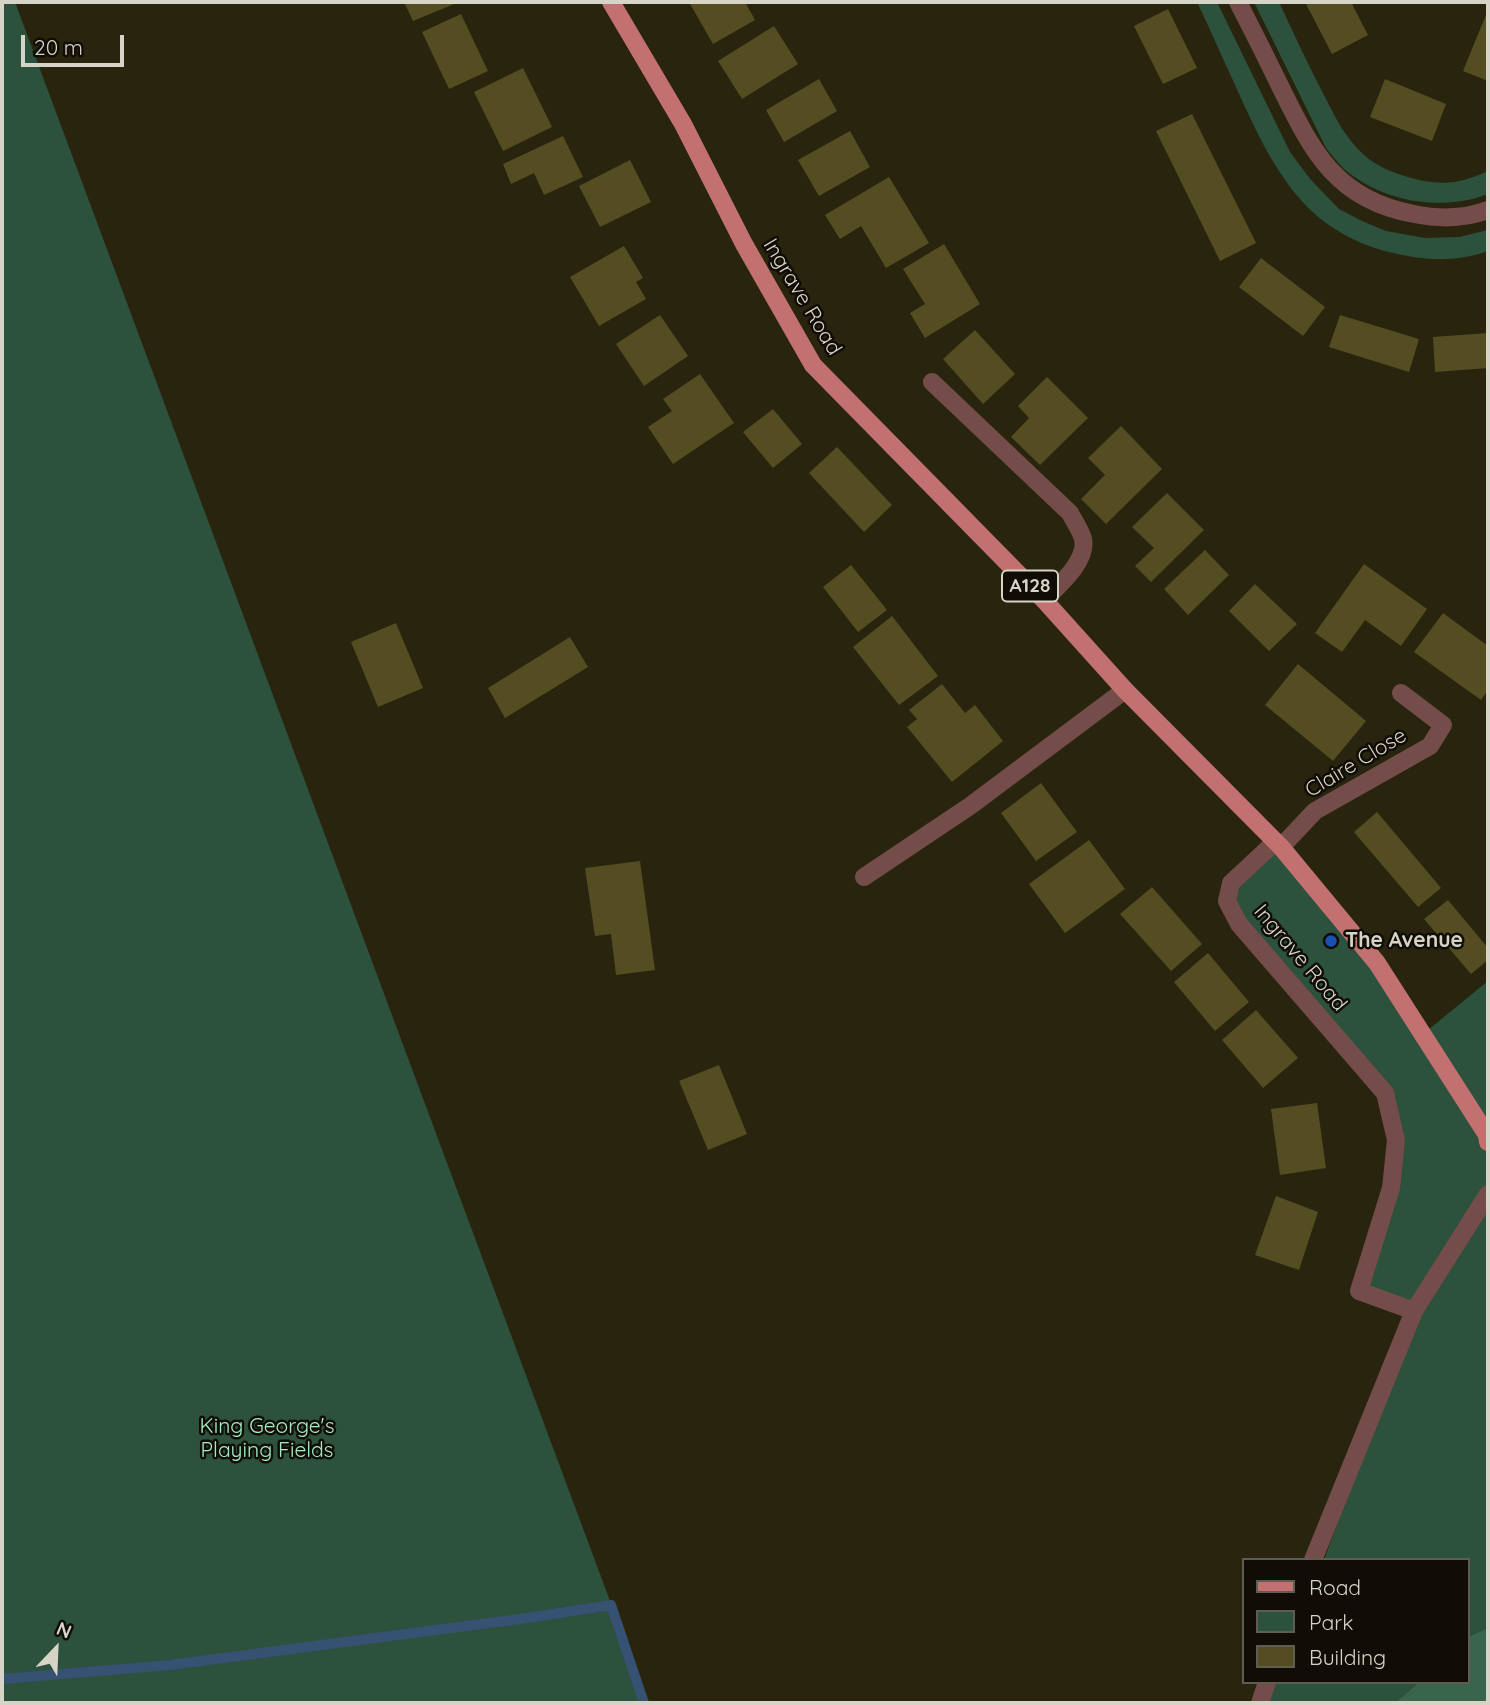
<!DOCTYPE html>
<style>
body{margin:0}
#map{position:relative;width:1490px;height:1705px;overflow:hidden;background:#28240e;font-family:Quicksand,sans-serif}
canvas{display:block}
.frame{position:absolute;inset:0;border:4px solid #d6d4c6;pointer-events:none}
.legend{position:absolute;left:1242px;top:1558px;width:228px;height:126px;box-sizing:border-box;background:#0f0d05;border:2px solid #5f5d52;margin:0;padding:9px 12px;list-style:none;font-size:21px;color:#d6d4c6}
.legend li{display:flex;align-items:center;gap:14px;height:35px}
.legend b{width:35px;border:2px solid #5f5d52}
.north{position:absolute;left:21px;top:1614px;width:70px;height:70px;-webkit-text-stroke:5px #0f0d05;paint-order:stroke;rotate:23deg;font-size:19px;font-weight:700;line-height:28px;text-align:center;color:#d6d4c6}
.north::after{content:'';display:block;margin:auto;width:24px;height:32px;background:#d6d4c6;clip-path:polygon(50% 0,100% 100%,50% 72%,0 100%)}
.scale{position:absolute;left:21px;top:35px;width:103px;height:32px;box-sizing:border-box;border:4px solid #d6d4c6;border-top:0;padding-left:9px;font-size:21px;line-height:24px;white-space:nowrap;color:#d6d4c6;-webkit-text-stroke:5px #0f0d05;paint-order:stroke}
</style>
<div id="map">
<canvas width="1490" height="1705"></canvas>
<div class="frame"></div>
<ul class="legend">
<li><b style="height:9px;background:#c37170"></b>Road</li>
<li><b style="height:19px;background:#2c513c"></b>Park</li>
<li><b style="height:19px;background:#554d22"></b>Building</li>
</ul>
<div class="north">N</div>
<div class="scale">20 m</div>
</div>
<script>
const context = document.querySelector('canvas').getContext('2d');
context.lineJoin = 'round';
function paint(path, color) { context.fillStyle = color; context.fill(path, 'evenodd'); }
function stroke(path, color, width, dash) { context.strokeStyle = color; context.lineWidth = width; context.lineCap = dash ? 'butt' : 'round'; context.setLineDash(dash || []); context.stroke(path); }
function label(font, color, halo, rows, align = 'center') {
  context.font = font + ' Quicksand,sans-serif'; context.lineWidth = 5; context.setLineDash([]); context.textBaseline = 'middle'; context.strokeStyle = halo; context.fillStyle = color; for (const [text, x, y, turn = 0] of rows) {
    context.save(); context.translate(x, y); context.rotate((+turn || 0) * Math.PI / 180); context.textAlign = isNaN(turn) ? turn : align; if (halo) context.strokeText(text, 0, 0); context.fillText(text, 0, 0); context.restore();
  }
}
const green = new Path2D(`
 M2,2H15L648,1703H2Z
 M1197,2H1217L1290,152L1311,180L1339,209L1362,221L1386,231L1425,238L1459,237L1488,230V251C1458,262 1425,261 1393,253C1366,247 1338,234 1317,216C1278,182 1256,131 1235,85C1222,57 1210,29 1197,2Z
 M1254,2H1279C1294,34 1309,67 1326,99C1336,119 1346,138 1362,153C1376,167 1396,174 1415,179C1444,186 1462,183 1488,171V194C1441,212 1383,202 1344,169C1338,163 1332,155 1326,148Z
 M1275,842L1423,1034L1488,981V1628L1472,1635L1467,1639V1560H1324L1414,1311L1359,1291L1391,1188L1385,1093L1239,924L1231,883Z
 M1274,1682H1419L1395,1703H1265Z`);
const forest = new Path2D(`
 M1488,1628V1703H1395L1419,1682H1467V1639L1472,1635Z`);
const stream = new Path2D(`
 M2,1679L170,1665L527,1618L611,1605L644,1703`);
const building = new Path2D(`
 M404,2H459L413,21Z
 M689,2H745L755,20L713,44Z
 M1305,2H1351L1368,35L1332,54Z
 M1168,9L1197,68L1163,84L1134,26Z
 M1488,10V81L1463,71Z
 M461,14L488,71L449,89L422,32Z
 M774,26L798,64L742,99L718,61Z
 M523,68L552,127L503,151L474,92Z
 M819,79L837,111L784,142L766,110Z
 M1385,79L1446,104L1432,141L1370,117Z
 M1192,114L1256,243L1220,261L1156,131Z
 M850,131L870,167L819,196L798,160Z
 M563,136L583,177L544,195L534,173L511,184L503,164Z
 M630,160L651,202L600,227L579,186Z
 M889,177L929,243L886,268L861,226L840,239L825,215Z
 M944,244L980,304L925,338L910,313L925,304L903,269Z
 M624,246L643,278L636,282L646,299L599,326L570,277Z
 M1261,258L1325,307L1303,336L1239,287Z
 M660,315L688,356L644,386L616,344Z
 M1340,315L1419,339L1409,372L1329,347Z
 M975,330L1015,374L983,404L943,359Z
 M1488,333V368L1435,372L1433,337Z
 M700,374L734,423L673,464L648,427L672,411L663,399Z
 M1047,377L1088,418L1040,465L1011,437L1029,418L1018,406Z
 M773,409L802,444L773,468L743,432Z
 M1121,426L1162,469L1106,524L1081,499L1105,475L1088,458Z
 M837,447L892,505L864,532L809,473Z
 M1167,493L1204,530L1151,582L1135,566L1154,548L1132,527Z
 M1205,550L1229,575L1188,615L1164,589Z
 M1364,564L1427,609L1401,646L1365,620L1342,652L1315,633Z
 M851,565L887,610L858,632L823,587Z
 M1255,584L1297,624L1269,651L1229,611Z
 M1443,613L1488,646V690L1481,700L1414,652Z
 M892,616L938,676L899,705L853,647Z
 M396,623L423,688L378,707L351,642Z
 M570,637L588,667L505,718L488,688Z
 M1298,664L1366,721L1333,761L1265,705Z
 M942,684L965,713L975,705L1003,741L952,782L907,727L917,719L909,710Z
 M1041,783L1077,832L1036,861L1001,813Z
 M1377,812L1441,888L1418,907L1354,832Z
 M1089,840L1125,889L1065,933L1029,884Z
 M640,861L655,970L616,975L611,934L595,936L585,868Z
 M1152,887L1202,944L1171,971L1120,914Z
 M1448,900L1488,948V960L1471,974L1424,919Z
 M1208,953L1249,1002L1215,1031L1174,982Z
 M1256,1010L1298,1058L1263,1088L1222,1040Z
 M719,1065L747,1134L708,1150L679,1081Z
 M1317,1103L1326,1168L1280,1175L1271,1109Z
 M1276,1196L1318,1212L1299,1270L1255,1255Z`);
const minor = new Path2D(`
 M1238,2C1253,31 1267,59 1281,88C1313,153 1337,200 1414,214C1439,219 1465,219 1488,210
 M932,382L1070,513C1074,521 1081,531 1083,539C1088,561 1058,586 1044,600
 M1275,842L1231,883L1227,901L1239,924L1385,1093L1396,1140L1391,1188L1359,1291L1414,1311
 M1281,847L1315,811L1430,746L1443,725L1401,693
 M864,877L970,806L1125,690`);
const tertiary = new Path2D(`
 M1313,1560L1414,1311L1488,1194
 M1260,1703L1267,1682`);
const primary = new Path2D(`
 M611,2L683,124L744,244L813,365L1044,600L1125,690L1281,847L1377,963L1487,1135L1488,1142`);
const markers = [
 [1331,941,7,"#1a4fb4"]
];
const shields = [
 [1030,586,56]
];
const shieldNames = [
 ["A128",1030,586]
];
const streetNames = [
 ["Ingrave Road",802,297,59],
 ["Claire Close",1356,763,-31],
 ["Ingrave Road",1300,958,50]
];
const poiNames = [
 ["The Avenue",1345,941]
];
const parkNames = [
 ["King George's",267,1427],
 ["Playing Fields",267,1451]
];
paint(green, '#2c513c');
paint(forest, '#3a654d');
stroke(stream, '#375172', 10);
paint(building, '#554d22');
stroke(minor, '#744c4a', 18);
stroke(tertiary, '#744c4a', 18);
stroke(primary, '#c37170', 18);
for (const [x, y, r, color] of markers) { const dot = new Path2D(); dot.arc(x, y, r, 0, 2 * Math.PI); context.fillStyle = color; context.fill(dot); stroke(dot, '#0f0d05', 2.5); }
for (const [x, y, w] of shields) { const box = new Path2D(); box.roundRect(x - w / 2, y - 15.5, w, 31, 5); context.fillStyle = '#0f0d05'; context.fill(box); stroke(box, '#d6d4c6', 2); }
label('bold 19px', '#d6d4c6', null, shieldNames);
label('21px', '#d6d4c6', '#0f0d05', streetNames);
label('bold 21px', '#d6d4c6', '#0f0d05', poiNames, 'left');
label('21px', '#a4ebc1', '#0f0d05', parkNames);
</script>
